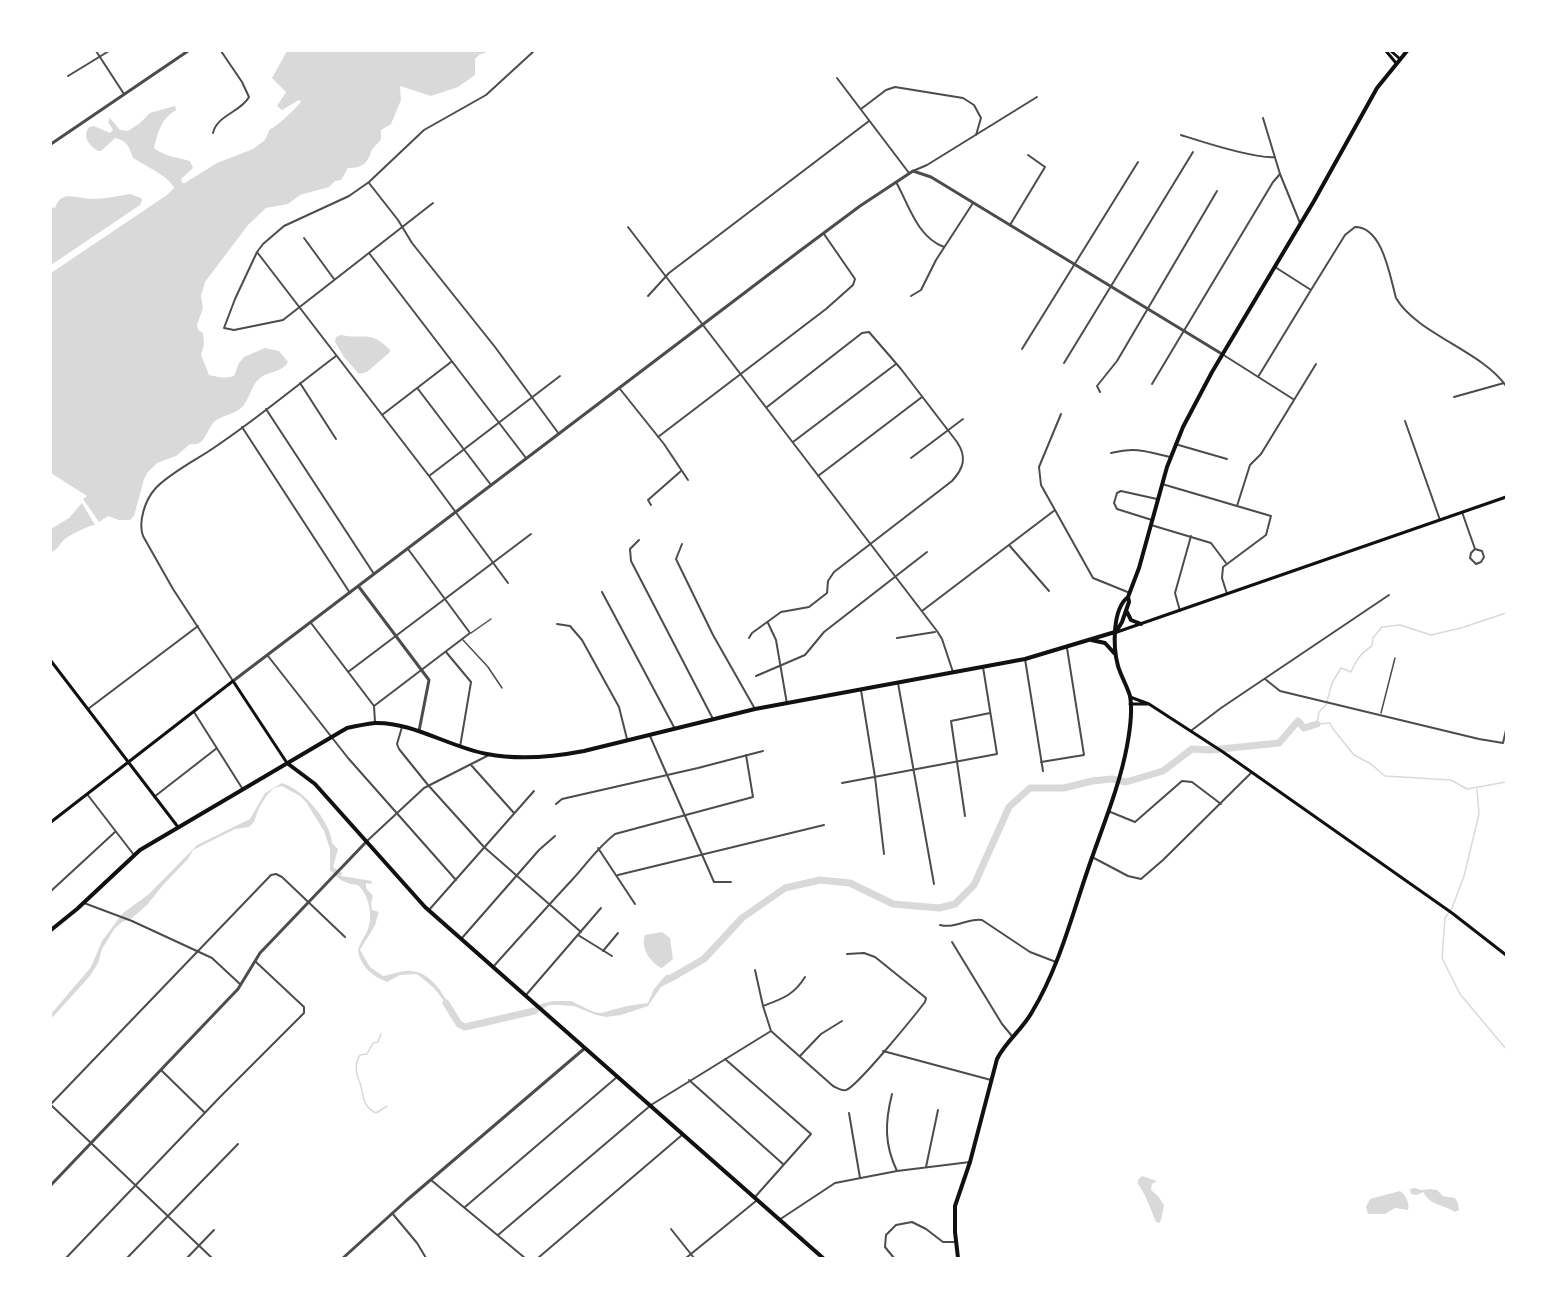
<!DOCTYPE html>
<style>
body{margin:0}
#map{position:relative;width:1557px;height:1309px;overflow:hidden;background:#fff;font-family:"IBM Plex Sans",sans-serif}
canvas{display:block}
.frame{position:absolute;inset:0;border:52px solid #fff;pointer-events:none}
</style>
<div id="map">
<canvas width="1557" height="1309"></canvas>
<div class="frame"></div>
</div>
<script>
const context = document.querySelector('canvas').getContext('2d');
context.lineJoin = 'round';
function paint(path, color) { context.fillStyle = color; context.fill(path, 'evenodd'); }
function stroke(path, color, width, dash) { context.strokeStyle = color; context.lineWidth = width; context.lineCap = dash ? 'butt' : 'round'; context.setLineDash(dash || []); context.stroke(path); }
const water = new Path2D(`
 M287,51H489L479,55L475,59V75L458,87L431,96L400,86L401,100L391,124L381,130V139C378,144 373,147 371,152C367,164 362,168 348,168L341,180L335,181L329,187L300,195L288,204L266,208L248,225L205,282L201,296L203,308L197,325L198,330L203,333L204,344L201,355L209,375L224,378L234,376L239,363L244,357L265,348L279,351L288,362C281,373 269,371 260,378C250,386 250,401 240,409C233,414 222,416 215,421C206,429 206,447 190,444L176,456L157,463L148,472L144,479L134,516L130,520H119L108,516L99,522L83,499L87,496L51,473V273L167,195L174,188C170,177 144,165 133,158C129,147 127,140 115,138L101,151H98C89,145 82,137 89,127L94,126L110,133L113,130L108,122L110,118L120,130L128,131L140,123L150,113L175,106L176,110C161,119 158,132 154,148C166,157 177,157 190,161L193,168L181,179L182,183H185L217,163L253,149L265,140L270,129C276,128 297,107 301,102L299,100L282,110L277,106L286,92L272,78Z
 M130,194L141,198L142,200L140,205L51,265V207L55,208C61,189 77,199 92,199C104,199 118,196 130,194Z
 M341,335C364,340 370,329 390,350V352L367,372L359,374L344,357L335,342L336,337Z
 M82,503L95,525C87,526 67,536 62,542C58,547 58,549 51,552V529L69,518Z
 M282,783C303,789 331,822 332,843L338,849L333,867L342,873L341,876L372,881L371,884L366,883V888L373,896L371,903L372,910L379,912C376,918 377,922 374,927C370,935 364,942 360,950L370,967L383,976C392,975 401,970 411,971C430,972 445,994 450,1009L434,988L417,974L400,975L387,982C372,976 361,967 358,951C359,943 365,937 368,929C373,916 369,895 358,885C346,884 339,880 330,870V849L324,831L306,802L300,796L282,786L274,788L267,795L259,808L254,822L249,827L235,829L193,850L188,859L164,884L147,905L132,918L122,922L115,928L102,949L98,963L90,976L51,1019V1014L91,967L102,941L123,913L149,894L197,845L250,819L265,793Z
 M662,932L670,938L673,959L662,968C650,963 640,947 645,935Z
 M675,972L680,977L661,987L648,1006L621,1015L606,1017L596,1015L574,1006L560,1005H549L534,1014L527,1015V1011L541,1004L553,1001H571L594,1012L601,1013L627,1006L648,1003L654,989L666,975H672Z
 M1142,1176L1157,1181L1152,1184L1151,1190L1158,1196L1164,1205L1161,1220L1159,1223L1156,1222C1153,1214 1143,1189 1138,1184V1180Z
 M1415,1188L1421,1190L1430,1189L1437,1190L1443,1196L1455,1198L1458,1203L1459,1210L1455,1212C1441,1203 1432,1207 1423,1192L1417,1195L1411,1194L1410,1189Z
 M1400,1191C1406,1195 1410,1204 1408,1210L1395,1208L1385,1214H1368L1366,1207L1370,1199Z`);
const stream = new Path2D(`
 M1506,613L1461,628L1431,635L1400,625L1382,627L1373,638L1372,646C1361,653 1356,660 1351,672L1341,668L1332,683L1326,705L1319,712L1317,724L1330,723L1333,729L1354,755L1371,764L1385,776L1451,780L1467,789L1506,782
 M1477,789L1479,814L1464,876L1452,908L1445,918L1442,958L1460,994L1506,1049
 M381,1034L378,1042L373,1043L367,1054L360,1055C354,1064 356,1074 360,1083C364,1096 362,1106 376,1113L387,1106`);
const river = new Path2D(`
 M671,978L704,959L742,918L785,888L820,880L850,883L893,904L939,908L955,904L974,885L1009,807L1030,788H1064L1092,781L1112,779L1126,782L1163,771L1192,749L1211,750L1279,743L1298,721L1304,728L1317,724
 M446,1003L459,1024L465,1027L534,1011`);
const service = new Path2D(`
 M471,633L491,619
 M463,640L488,667L502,688
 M1381,713L1395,658`);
const minor = new Path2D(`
 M96,51L124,94
 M68,76L109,51
 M837,78L909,173
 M861,109L886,90L895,87L963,98L974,105L981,118L976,135
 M1263,118L1280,174L1300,223
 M213,133C217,115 241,112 249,97L242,82L221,51
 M1181,135C1203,142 1254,159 1275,157
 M913,171L927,165L1037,97
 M896,182C909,205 917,237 944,247
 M369,183L398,220L412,243L495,347L559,434
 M433,203L283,320L234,330L224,328L235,299L257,252L263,244L284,226L349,196L369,182L424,130L486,95L534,51
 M1010,225L1045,167L1028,155
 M628,227L937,631L942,639L953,672
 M304,238L334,279
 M257,252L429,476L508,583
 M369,253L526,458
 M1275,267L1311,290L1345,235L1355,227C1383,227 1390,277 1396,298C1417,334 1482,351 1506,386
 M648,296L669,273L869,121
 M911,296L921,290L936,260L973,203
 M1022,349L1138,162
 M1222,354L1293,399
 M1064,363L1193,152
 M1258,377L1311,290
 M300,383L336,439
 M1152,384L1273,182L1280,174
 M418,389L491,485
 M620,389L664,444L688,480
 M1100,392L1097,386L1117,361L1217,191
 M1454,397L1504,383
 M266,409L374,574
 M1061,414L1039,467L1041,485L1093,578L1130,593
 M382,415L451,362
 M1405,421L1440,520
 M242,427L350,593
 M658,437L826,309L853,285L855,279L853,276L824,234
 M793,442L896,364
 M1175,444L1227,459
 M1111,453C1137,447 1145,451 1170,457
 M911,458L963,419
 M429,476L560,376
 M818,476L922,397
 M1162,484L1271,516L1266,535L1223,567L1222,578L1227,594
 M651,505L648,500L681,471
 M1237,506L1250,465L1261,454L1316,364
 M1462,512L1475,549L1471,553L1470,558L1476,564L1481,562L1484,557L1482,551L1475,549
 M1152,520L1117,509L1114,503L1117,493L1121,491L1157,499
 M1151,525L1211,543L1226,563
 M639,540L630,549L631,561L713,719
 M682,544L676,559L713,635L755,709
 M1009,545L1049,591
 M602,592L675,729
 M922,611L1055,510
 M1180,611L1175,593L1191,536
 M311,623L374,706L375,722
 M768,623L776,640L787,704
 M557,624L570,626L582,640L619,707L627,739
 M749,638L752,633L781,612L809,607L827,593L828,581L834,572L952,481C964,468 967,457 957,442L901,369L869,332L862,333L767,407
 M897,638L935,632
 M446,652L471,682L460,747
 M268,656L348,758L456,880
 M1025,659L1043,771
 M348,672L531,534
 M756,676L805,655L824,632L927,552
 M1265,679L1280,691L1479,739L1503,743L1506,730
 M233,681L173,589L143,536C138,522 145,500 155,489C168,474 198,459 215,447C257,419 296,386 336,356
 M898,683L934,884
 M861,690L875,777L884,854
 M374,706L470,633L408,549
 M88,709L198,626
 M194,712L242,788
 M402,727L397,744L399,749L428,785L484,847L581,932
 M1192,730L1221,708L1389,595
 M650,736L714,882H731
 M1041,762L1084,755L1067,648
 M471,765L514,813
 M842,783L997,754L983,667
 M87,794L134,855
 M154,797L217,748
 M556,804L562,799L698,768L763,751
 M1108,811L1135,822L1182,781L1192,782L1221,804
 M965,816L951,721L990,713
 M367,841L424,788L489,755
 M598,848L635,904
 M1092,857L1128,876L1141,879L1163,860L1251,773
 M618,875L824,825
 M51,891L115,832
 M84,903L132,921L212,958L241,985
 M429,910L534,791
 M940,925C956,929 967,918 982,920L1030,952L1056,962
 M578,935L612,956
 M462,938L539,850L555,836
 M952,942L1002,1024L1012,1036
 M603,951L618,933
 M493,967C519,938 545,909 571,881C587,864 595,850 615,834L753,797L746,755
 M755,970L763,1006L771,1031L833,1086C837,1088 841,1091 846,1090C857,1087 915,1015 925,1002L926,998L875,957L864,953L847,954
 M526,995L601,908
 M763,1006C782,999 794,995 805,977
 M883,1051L991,1080
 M800,1056L821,1034L842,1021
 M725,1059L811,1134L755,1197
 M161,1070L204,1112
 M689,1080L783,1164
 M892,1094C885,1122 884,1144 897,1171
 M51,1104L271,875L276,874L282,877L345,937
 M51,1105L212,1258
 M849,1113L860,1178
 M926,1167L938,1110
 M431,1180L525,1258
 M465,1207L617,1077
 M392,1213L417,1243L426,1258
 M779,1220L835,1183L897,1171L970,1162
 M671,1229L694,1258
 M498,1235L651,1105L771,1031
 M66,1258L220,1097L304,1013V1007L256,962
 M127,1258L238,1144
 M187,1258L214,1230
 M538,1258L682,1135
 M686,1258L756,1201
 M894,1258L885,1247L886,1235L896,1225L912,1222L926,1229L943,1242H957`);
const tertiary = new Path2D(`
 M51,144L188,51
 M359,587L429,680L419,731
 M233,681L797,253L860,206L913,171L931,177L1222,354
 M51,1185L238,989L260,953L367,841
 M343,1258L407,1200L585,1048`);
const secondary = new Path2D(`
 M1386,51L1396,63
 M1391,51L1400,59
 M1117,632L1506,497
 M51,661L178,827
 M1130,697L1149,704L1223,752L1452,913L1506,955
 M1130,704H1148
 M51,822L233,681L287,763`);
const primary = new Path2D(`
 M1127,612L1131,620L1141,624
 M1116,632L1122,622L1129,602L1128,597L1139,568L1167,467L1183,427L1212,372L1314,201L1377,88L1407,51
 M1091,640L1105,643L1115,654
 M287,763L315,784L425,907L823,1258
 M51,930L77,909L140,850L347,728C356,726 366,724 375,723C413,722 449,747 487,754C518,760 553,757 584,751L755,709L1025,659L1115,632
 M958,1258L955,1232V1206L970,1162L997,1059C1006,1041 1022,1030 1032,1012C1058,969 1071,919 1087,872C1101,830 1119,789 1127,746C1130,730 1133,712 1130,696C1127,686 1121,676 1118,666C1113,648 1112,609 1128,597`);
paint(water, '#d9d9d9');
stroke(stream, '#d9d9d9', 1.5);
stroke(river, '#d9d9d9', 7);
stroke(service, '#4c4c4c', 1.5);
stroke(minor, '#4c4c4c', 2);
stroke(tertiary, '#4c4c4c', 3);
stroke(secondary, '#111', 3);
stroke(primary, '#111', 4);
</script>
